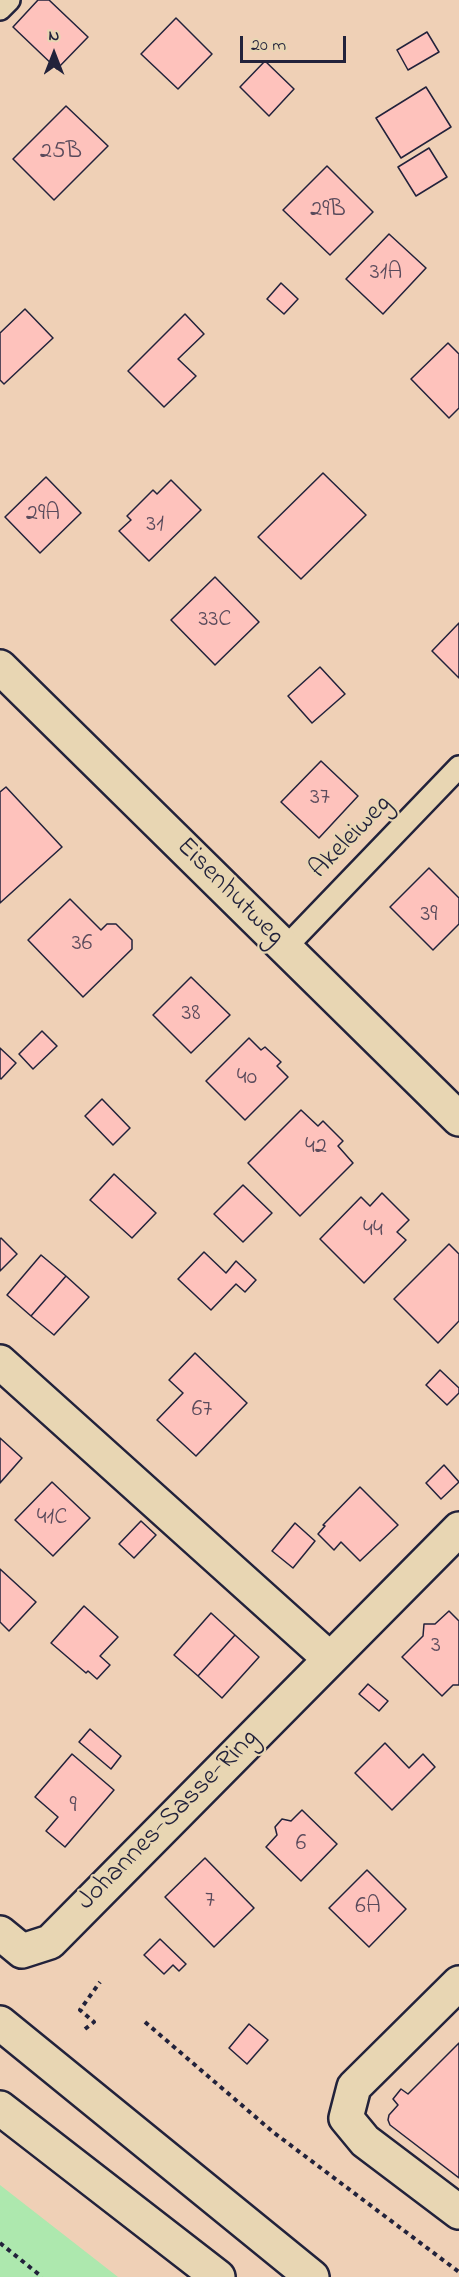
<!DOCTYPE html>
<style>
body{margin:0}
#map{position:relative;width:459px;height:2277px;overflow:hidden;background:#efd0b6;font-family:"Indie Flower",sans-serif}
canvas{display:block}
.north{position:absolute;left:24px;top:24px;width:60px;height:60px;-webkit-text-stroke:4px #e8d6b3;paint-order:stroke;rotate:0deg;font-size:16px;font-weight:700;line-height:24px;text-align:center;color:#22223b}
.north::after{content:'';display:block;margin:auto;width:21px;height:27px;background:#22223b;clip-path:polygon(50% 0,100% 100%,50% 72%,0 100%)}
.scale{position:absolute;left:240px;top:36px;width:106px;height:27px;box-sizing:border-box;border:3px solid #22223b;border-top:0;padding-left:8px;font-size:18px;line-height:21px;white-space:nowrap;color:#22223b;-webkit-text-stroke:4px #e8d6b3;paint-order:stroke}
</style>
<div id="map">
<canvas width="459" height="2277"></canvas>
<div class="north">N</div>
<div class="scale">20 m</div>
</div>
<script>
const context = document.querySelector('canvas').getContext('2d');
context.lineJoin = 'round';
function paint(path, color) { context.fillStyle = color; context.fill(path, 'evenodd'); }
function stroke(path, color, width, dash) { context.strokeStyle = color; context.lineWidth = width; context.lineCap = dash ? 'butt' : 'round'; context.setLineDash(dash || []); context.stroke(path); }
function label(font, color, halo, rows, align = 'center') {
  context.font = font + ' "Indie Flower",sans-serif'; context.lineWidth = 4.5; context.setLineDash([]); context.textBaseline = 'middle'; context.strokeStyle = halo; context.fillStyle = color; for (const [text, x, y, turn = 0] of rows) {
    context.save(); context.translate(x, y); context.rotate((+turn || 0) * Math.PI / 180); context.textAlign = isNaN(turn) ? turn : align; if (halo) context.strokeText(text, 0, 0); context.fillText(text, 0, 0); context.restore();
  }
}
const green = new Path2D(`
 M0,2185L118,2277H0Z`);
const building = new Path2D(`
 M38,0H49L88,37L57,69L13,27Z
 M176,18L212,54L178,89L141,54Z
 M427,32L439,52L408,70L397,50Z
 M265,61L294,89L269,116L240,87Z
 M426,87L451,127L401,158L376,118Z
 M66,106L108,146L54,200L13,159Z
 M429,148L447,177L416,196L398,167Z
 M327,166L373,212L330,255L283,210Z
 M389,234L426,268L383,314L346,279Z
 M281,283L298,299L284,314L267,299Z
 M25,309L53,338L4,384L0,380V333Z
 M185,314L204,334L178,359L196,376L164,407L128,371Z
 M448,343L459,354V408L449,418L411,379Z
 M323,473L366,515L301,579L258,537Z
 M46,477L81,513L40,553L5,517Z
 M171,480L201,510L149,561L119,531L131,520L127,516L153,490L157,494Z
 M215,577L259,622L215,665L171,620Z
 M459,623V678L432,651Z
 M320,667L345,694L312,723L288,696Z
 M321,761L358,796L319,838L281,802Z
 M6,787L62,847L0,903V792Z
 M429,868L459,898V924L433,950L390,907Z
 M70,899L101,930L107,924H116L132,940V949L83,997L28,940Z
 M191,977L230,1015L191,1053L153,1015Z
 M42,1031L57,1046L33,1069L19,1054Z
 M249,1038L261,1050L265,1047L281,1062L277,1066L288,1077L245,1120L206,1081Z
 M0,1048L16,1063L1,1079L0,1078Z
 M102,1099L130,1128L113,1145L85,1116Z
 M301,1110L318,1126L323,1121L343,1141L338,1146L353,1163L300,1216L248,1163Z
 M114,1174L156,1213L132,1238L90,1200Z
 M243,1185L272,1213L243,1242L214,1214Z
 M382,1193L409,1220L397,1232L406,1240L364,1283L320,1239L361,1197L370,1206Z
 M1,1238L17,1254L0,1271V1239Z
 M449,1244L459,1254V1321L438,1343L394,1299Z
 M204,1252L226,1273L236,1261L256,1280L245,1292L236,1284L211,1310L178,1279Z
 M41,1255L66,1276L31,1316L7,1295Z
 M66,1276L89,1297L54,1335L31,1316Z
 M195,1353L247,1403L196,1456L157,1420L183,1393L169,1380Z
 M440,1370L459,1388V1393L447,1405L426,1385Z
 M0,1438L22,1458L0,1483Z
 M444,1465L459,1482L441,1499L426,1483Z
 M52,1482L90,1518L53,1556L15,1520Z
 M360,1487L398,1525L360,1561L341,1542L334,1550L318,1534L325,1526L323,1525Z
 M141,1521L156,1535L134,1558L119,1544Z
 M295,1523L315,1541L293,1568L272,1551Z
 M0,1569L36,1602L9,1631L0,1622Z
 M84,1606L118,1637L100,1656L110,1665L97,1679L88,1671L86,1673L51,1643Z
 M449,1611L459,1621V1685H453L442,1696L402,1657L423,1636L424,1624H435Z
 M211,1613L235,1635L198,1676L174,1655Z
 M235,1635L259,1657L222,1698L198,1676Z
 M368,1684L388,1701L379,1711L359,1694Z
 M90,1729L121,1756L111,1769L79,1742Z
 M385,1743L409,1768L423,1754L435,1767L392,1810L355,1773Z
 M72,1754L114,1790L65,1847L46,1831L58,1817L35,1797Z
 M302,1810L337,1844L301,1881L266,1847L277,1835L275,1827L282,1819L291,1821Z
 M205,1858L254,1908L214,1947L165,1897Z
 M367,1870L406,1909L369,1947L329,1908Z
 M160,1939L186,1964L179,1971L173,1965L164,1974L144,1955Z
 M249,2024L268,2040L247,2064L229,2048Z
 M459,2043V2178L390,2125L388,2120L389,2115L398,2105L393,2099L401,2089L408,2094Z`);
const path = new Path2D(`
 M145,2022L273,2132L459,2272
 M85,2029L94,2022L80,2010L100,1982
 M0,2243L42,2277`);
const lane = new Path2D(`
 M0,9L9,0
 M285,948L459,767`);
const street = new Path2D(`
 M0,1362L330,1659
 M0,1933L22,1951L50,1942L459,1529
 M459,1983L354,2087L346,2118L365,2141L459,2212`);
const secondary = new Path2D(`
 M0,667L459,1119`);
const highway = new Path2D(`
 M0,2023L312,2277
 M0,2108L218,2277`);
const numberNames = [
 ["25B",61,153],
 ["29B",328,211],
 ["31A",386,274],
 ["29A",43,515],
 ["31",155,526],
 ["33C",215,621],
 ["37",320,799],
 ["39",429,916],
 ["36",82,945],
 ["38",191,1015],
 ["40",247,1079],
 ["42",316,1148],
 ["44",373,1231],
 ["67",202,1411],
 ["41C",52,1519],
 ["3",436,1647],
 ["9",73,1807],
 ["6",301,1845],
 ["7",210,1902],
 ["6A",368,1908]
];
const streetNames = [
 ["Akeleiweg",352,838,-46],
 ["Eisenhutweg",229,893,45],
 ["Johannes-Sasse-Ring",169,1821,-45]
];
paint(green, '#ade8ae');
paint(building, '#fec2bc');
stroke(building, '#22223b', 1.5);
stroke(lane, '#22223b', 26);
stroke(street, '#22223b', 38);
stroke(secondary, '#22223b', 38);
stroke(highway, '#22223b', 38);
stroke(path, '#22223b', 4, [4.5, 4.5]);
stroke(lane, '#e8d6b3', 21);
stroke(street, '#e8d6b3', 33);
stroke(secondary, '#e8d6b3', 33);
stroke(highway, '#e8d6b3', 33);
label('24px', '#594a5b', null, numberNames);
label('27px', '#22223b', '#e8d6b3', streetNames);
</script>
